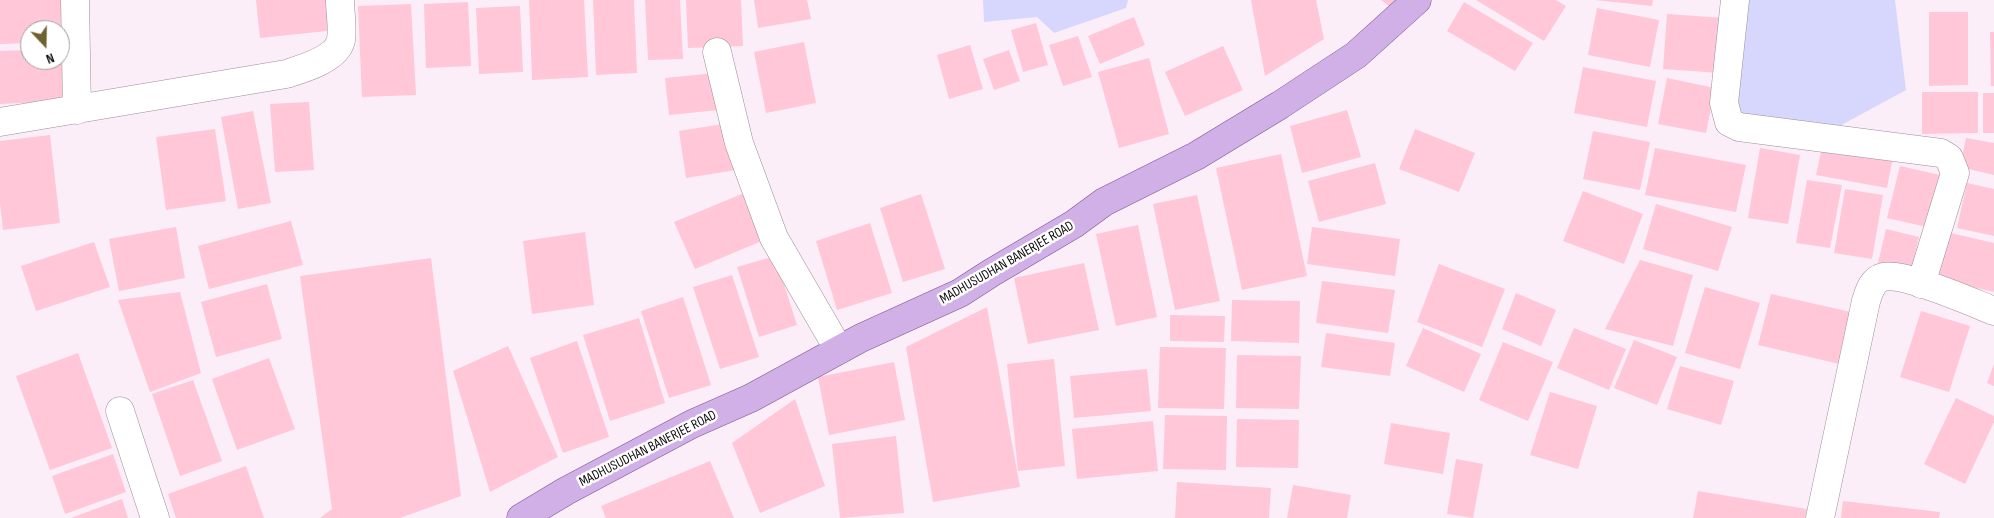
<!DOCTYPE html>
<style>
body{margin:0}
#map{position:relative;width:1994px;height:518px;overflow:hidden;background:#fbeef8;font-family:"Sofia Sans Condensed",sans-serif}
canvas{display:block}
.north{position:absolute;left:20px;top:20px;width:50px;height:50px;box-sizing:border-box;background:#fff;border:1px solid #9f9d9e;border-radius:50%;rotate:159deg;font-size:14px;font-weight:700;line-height:20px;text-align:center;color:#0e0a0d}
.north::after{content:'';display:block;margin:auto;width:18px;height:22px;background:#6e622f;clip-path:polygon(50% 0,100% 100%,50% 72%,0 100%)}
</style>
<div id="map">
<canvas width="1994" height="518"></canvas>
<div class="north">N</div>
</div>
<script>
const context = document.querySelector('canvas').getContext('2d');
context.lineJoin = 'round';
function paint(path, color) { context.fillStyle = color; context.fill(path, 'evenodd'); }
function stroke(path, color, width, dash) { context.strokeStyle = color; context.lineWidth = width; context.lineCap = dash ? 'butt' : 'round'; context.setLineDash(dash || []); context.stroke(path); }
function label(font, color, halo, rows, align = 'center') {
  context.font = font + ' "Sofia Sans Condensed",sans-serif'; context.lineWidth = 5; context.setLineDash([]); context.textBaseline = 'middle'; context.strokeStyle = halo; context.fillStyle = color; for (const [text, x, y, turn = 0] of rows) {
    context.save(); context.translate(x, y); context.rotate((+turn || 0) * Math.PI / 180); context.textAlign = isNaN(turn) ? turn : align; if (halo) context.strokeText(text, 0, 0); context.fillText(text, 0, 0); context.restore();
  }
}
const water = new Path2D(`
 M983,0H1128L1126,8L1054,33L1037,17L984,22Z
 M1733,0H1895L1906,90L1825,134L1728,115Z`);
const building = new Path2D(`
 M0,0H65L67,41H60V30H30V43L0,44Z
 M256,0H333L336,30L260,38Z
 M529,0H584L588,77L532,80Z
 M593,0H634L637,73L596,75Z
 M645,0H680L683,59L648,60Z
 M686,0H741L743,46L688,48Z
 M754,0H807L811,19L758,28Z
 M1251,0H1316L1324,39L1265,76Z
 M1381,0H1406L1397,12Z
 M1476,0H1556L1566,6L1544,41Z
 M1595,0H1653L1652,6Z
 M468,2L471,66L426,68L424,4Z
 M1464,2L1533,43L1515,71L1447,31Z
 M411,4L416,95L362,97L358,6Z
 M520,6L523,72L479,74L476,8Z
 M1597,8L1659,20L1650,67L1588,55Z
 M1929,12H1968V85L1929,86Z
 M1667,14L1724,18L1720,73L1663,69Z
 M1134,17L1145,45L1100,64L1088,36Z
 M1036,23L1048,65L1023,72L1011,30Z
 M1990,32H1994V86H1991Z
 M1078,36L1092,77L1063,86L1049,45Z
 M804,42L816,103L766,113L754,52Z
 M970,45L983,89L949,99L937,55Z
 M1223,46L1243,90L1185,116L1165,72Z
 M30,50V60H62L63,101L0,104V51Z
 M1009,50L1020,81L994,90L983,59Z
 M1149,58L1169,134L1119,148L1098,72Z
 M1583,67L1656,81L1647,127L1574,113Z
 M715,73L719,110L669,115L665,78Z
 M1667,78L1715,88L1706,133L1658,124Z
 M1922,92H1978V133L1922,134Z
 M1983,93H1994V133H1983Z
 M309,102L314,170L275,172L270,104Z
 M1347,110L1361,157L1302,173L1290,126Z
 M253,111L271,203L238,209L221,117Z
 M729,123L736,170L686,178L679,131Z
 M215,129L226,201L166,210L156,137Z
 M1415,129L1475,153L1459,192L1399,169Z
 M1593,131L1650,142L1640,190L1583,179Z
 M50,135L60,223L3,230L0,204V141Z
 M1966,138L1994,143V175L1960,167Z
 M1823,143L1893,157L1887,188L1816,175Z
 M1655,148L1746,165L1736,212L1645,195Z
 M1760,148L1800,155L1788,224L1748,218Z
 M1281,154L1307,276L1242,290L1216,168Z
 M1375,163L1386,204L1319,222L1308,181Z
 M1900,166L1940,175L1927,227L1887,218Z
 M1807,180L1842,185L1830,248L1796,243Z
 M1967,183L1994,189V236L1957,228Z
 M1845,189L1883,195L1872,259L1834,253Z
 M749,191L769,238L695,269L674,222Z
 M1583,191L1643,214L1624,264L1563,241Z
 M921,194L945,269L903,282L880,208Z
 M1197,195L1220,301L1175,310L1153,204Z
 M1656,204L1732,227L1718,271L1643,249Z
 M291,221L303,265L209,289L198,246Z
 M870,223L892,293L837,310L816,241Z
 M1138,225L1157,317L1116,326L1096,234Z
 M176,227L185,278L119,291L109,239Z
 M1312,227L1400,239L1395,276L1307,264Z
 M1886,229L1919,237L1911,270L1878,263Z
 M1942,231L1994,243V292L1931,277Z
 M585,232L594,305L532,314L523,241Z
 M94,242L110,287L36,311L21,266Z
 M775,256L797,325L759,337L737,267Z
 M431,258L461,496L400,518H320L332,509L300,276Z
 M1640,260L1693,275L1673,346L1605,329Z
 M1084,263L1099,330L1028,344L1014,278Z
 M1439,264L1505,289L1482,347L1417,322Z
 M732,275L759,357L720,369L693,287Z
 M1322,281L1395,290L1388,333L1316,323Z
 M267,284L282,339L216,357L201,302Z
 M1705,287L1760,303L1740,369L1685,353Z
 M180,292L201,373L150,392L118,300Z
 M1516,293L1556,310L1541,346L1502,329Z
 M1771,294L1860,314L1848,366L1758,345Z
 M683,297L711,385L669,398L641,311Z
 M1232,300L1300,301L1299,343L1231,341Z
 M987,307L1020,487L933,502L906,347Z
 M1921,311L1970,326L1949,392L1900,377Z
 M1170,315L1225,316L1224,342L1170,341Z
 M639,318L665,403L610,421L583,335Z
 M1423,328L1481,354L1464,392L1406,366Z
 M1574,328L1626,349L1609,390L1557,368Z
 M1326,333L1395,343L1390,376L1321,367Z
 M1634,340L1677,357L1657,405L1614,388Z
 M577,341L609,437L563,453L530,358Z
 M1503,342L1553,362L1528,421L1479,400Z
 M508,346L558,457L490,492L453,371Z
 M1160,347L1226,348L1224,409L1158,408Z
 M78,353L112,448L50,470L16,376Z
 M1237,355L1301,356L1299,409L1236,408Z
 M269,358L295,429L237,450L212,379Z
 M1054,359L1065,466L1018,471L1007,364Z
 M894,362L905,420L829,435L818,377Z
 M1994,364V386L1987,383Z
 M1680,366L1734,381L1721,425L1667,409Z
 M1147,369L1151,411L1074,418L1070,376Z
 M193,380L222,461L180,476L152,394Z
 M1550,392L1597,406L1578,469L1530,455Z
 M1956,398L1994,416V422L1965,484L1924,464Z
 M795,399L825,486L760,513L732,443Z
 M1165,415L1227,416L1226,470L1163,469Z
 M1237,419L1299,420L1298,468L1236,467Z
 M1153,421L1158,471L1077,479L1072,429Z
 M1391,423L1450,433L1443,474L1384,464Z
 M896,436L904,513L840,518L832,444Z
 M113,454L126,492L65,514L52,476Z
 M1456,459L1483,464L1473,518L1447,514Z
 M710,461L734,518H606L601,506Z
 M246,466L264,518H176L168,494Z
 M1177,482L1271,488L1269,518H1175Z
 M1293,485L1351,495L1347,518H1287Z
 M1698,491L1807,509L1805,518H1693Z
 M122,499L128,518H71Z
 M1843,501L1940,512L1939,518H1841Z`);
const minor = new Path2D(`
 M75,0L77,110
 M1735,0L1724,103L1729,122L1739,127L1941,153L1949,158L1955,173L1921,284
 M717,52L739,143L774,238L839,350
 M0,122L286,74C302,69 337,59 341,40C343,27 340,12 340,0
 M120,411L155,518
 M1820,518L1866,301C1869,292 1872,280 1883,277C1904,272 1971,302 1994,311`);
const major = new Path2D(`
 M521,518L566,491L692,424L751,398L861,338L960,293L991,273L1074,224L1104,202L1196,156L1280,105L1356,55L1417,0`);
const streetNames = [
 ["MADHUSUDHAN BANERJEE ROAD",1007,263,-30],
 ["MADHUSUDHAN BANERJEE ROAD",648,449,-27]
];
paint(water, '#d7d7fe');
paint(building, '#ffc7d7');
stroke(minor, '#9b8f98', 29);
stroke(major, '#795491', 29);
stroke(minor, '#fff', 28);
stroke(major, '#d1b0e8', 28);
label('14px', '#0e0a0d', '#fff', streetNames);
</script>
